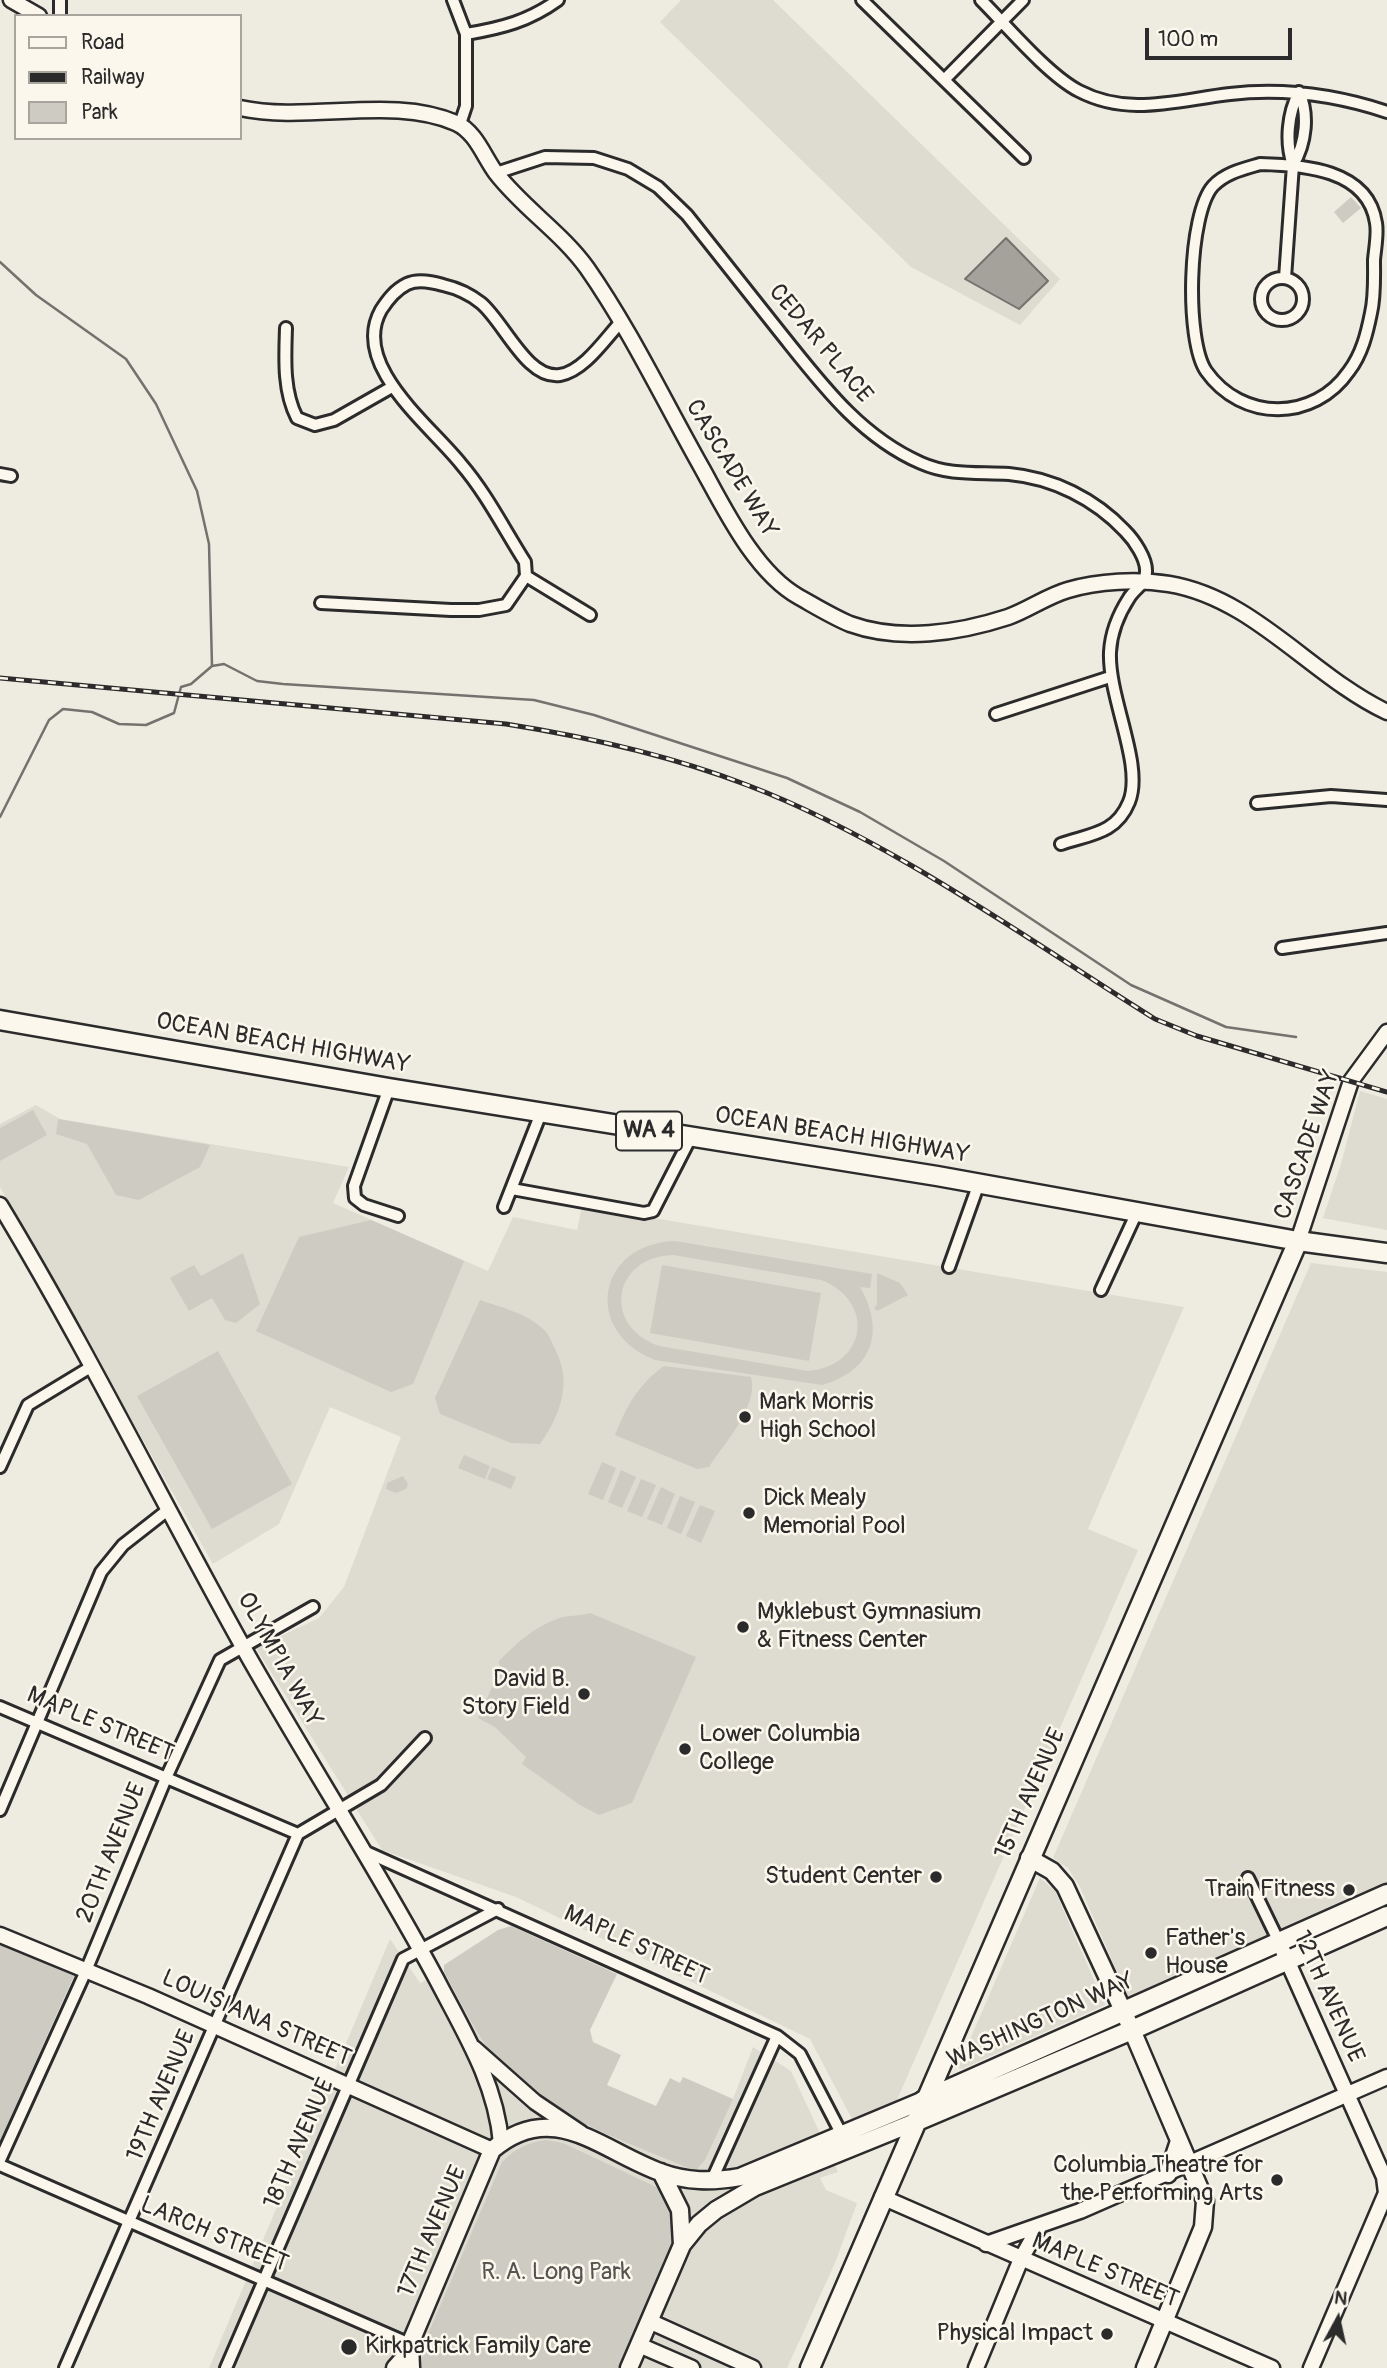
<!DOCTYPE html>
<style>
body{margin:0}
#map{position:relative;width:1387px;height:2368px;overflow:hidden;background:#eeebe0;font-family:Pangolin,sans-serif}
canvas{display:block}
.legend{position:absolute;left:14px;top:14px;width:228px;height:126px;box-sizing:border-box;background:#fbf7ec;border:2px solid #a8a59f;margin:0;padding:9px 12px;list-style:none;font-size:21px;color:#2b2b2b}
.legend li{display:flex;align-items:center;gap:14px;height:35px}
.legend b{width:35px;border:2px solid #a8a59f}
.north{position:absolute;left:1303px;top:2284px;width:70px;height:70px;-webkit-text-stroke:5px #fbf7ec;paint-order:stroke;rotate:8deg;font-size:19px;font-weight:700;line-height:28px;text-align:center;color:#2b2b2b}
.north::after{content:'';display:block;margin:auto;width:24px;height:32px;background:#2b2b2b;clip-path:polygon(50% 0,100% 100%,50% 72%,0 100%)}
.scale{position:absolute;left:1145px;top:28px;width:147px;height:32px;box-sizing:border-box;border:4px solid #2b2b2b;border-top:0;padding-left:9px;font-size:21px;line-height:24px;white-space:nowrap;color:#2b2b2b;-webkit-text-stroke:5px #fbf7ec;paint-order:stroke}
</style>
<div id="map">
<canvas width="1387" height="2368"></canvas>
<ul class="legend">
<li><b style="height:9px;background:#fbf7ec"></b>Road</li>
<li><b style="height:9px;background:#2b2b2b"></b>Railway</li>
<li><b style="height:19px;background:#cecbc2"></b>Park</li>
</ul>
<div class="north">N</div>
<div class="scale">100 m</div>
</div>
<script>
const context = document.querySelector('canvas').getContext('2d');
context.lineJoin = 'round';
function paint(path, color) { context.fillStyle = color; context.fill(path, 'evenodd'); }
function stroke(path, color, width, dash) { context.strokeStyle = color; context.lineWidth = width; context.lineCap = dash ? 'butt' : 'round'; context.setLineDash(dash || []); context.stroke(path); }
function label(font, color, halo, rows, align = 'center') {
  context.font = font + ' Pangolin,sans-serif'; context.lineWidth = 5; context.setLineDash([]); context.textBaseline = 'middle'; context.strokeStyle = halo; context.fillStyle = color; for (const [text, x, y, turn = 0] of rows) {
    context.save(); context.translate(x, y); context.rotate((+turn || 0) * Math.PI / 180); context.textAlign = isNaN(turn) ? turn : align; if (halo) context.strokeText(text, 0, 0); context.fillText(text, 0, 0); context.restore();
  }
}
const built = new Path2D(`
 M681,0H773L1060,279L1020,325L911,267L660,22Z
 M1360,1091L1387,1099V1230L1323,1218L1341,1164Z
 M36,1105L60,1119L349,1167L333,1203L488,1271L513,1217L577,1230L582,1206L1184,1307L1088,1529L1138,1550L896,2102L857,2121L852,2119L810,2039L516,1897L382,1850L256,1648L319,1618L344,1587L401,1437L330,1407L279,1524L213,1564L0,1187V1124Z
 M1311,1263L1387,1272V1885L1129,1999L1080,1887L1068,1868L1053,1858Z
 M1040,1878L1055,1891L1105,2005L962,2069L958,2067Z
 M390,1939L420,1983L444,1972L488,2048L575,2118L733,2099L753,2047L791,2071L838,2172L820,2178L826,2190L857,2203L835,2263L787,2368H209Z`);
const green = new Path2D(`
 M1351,197L1361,208L1343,223L1334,212Z
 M33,1110L47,1135L0,1161V1128Z
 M58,1119L210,1145L200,1167L139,1200L116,1195L87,1144L56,1134Z
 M371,1220L464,1261L413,1384L391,1392L256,1331L299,1237Z
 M675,1241L872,1274L870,1288L860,1287C886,1332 872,1371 822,1385L655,1360C582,1331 597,1244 675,1241ZM673,1255L821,1280C876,1301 867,1366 808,1371L659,1346C601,1325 613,1257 673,1255Z
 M243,1253L260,1304L236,1323L225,1320L212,1298L189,1311L170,1278L194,1265L201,1276Z
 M662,1265L821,1293L809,1361L650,1333Z
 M877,1273L900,1283L908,1295L877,1311L874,1308L877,1305Z
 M480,1300C500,1307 529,1314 544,1330C549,1334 552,1343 555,1349C573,1383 560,1415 540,1444L511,1443L440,1414L435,1398Z
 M218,1351L292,1484L212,1529L137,1396Z
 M664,1366L751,1377C759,1407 724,1443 709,1467L697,1469L615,1435C627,1405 638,1385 664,1366Z
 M464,1455L490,1466L485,1479L458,1468Z
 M602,1462L616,1468L603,1500L588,1494Z
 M492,1467L516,1477L511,1489L487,1479Z
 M621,1470L636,1477L622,1508L608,1502Z
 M403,1476L408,1484L406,1489L396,1493L386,1489L387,1483Z
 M641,1479L656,1485L642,1517L627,1511Z
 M661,1487L675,1494L662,1525L647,1519Z
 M680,1496L695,1502L681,1534L667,1528Z
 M700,1505L715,1511L701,1543L686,1536Z
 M590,1613L696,1657L632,1803L599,1815L580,1805L522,1764L526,1757L495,1727L478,1718L500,1670L499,1661C518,1642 536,1625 563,1617C572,1615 581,1616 590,1613Z
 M511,1926L617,1974L590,2030L593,2042L621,2055L607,2085L656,2106L670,2078L680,2083L683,2077L733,2099L705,2160L695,2171C632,2143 558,2121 507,2071C480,2044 463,2005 444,1972V1965L498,1930Z
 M0,1943L74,1976L0,2141Z
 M546,2140L563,2143L656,2187L673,2205L678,2230L618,2368H421L425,2341L502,2162C516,2148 527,2143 546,2140Z`);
const water = new Path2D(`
 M1006,238L1048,281L1019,309L965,279Z`);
const stream = new Path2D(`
 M0,262L36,295L126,359L156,404L197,491L209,544L212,666
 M0,817L49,720L63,709L92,712L119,724L146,725L174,713L181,687L191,684L212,666L224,664L257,681L283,684L534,700L594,715L787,778L860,812L944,861L1131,985L1226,1027L1296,1037`);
const minor = new Path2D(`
 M453,0L466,34V106L460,124
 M862,0L1024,158
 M981,0C1006,25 1048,75 1079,91C1129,117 1177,100 1230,94C1283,88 1336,95 1387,112
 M60,16V0
 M466,34C502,28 529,21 558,0
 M944,80L1023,0
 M1260,164C1303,165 1368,169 1376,223C1378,234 1375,248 1374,260C1374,277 1375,296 1371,313C1367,333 1362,354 1349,371C1314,422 1242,422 1206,371C1185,340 1188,214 1213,186C1225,173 1243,169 1260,164Z
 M496,173L545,157L594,158L628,169L658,187L687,215C718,254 748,292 779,331C820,382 859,436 921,463C950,476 979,472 1009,474C1053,478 1095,499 1125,531C1134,540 1147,559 1146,572C1146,584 1134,589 1129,598C1118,615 1111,633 1110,652C1108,698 1144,765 1129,802C1116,834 1090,834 1061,844
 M1261 299a21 21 0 1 1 42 0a21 21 0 1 1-42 0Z
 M1285,278L1293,165C1285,142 1288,113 1299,92C1309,114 1306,143 1293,165
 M286,328C285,358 283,391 297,418L315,425L334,420L392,387
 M0,474L11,476
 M526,576L590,615
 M321,603L451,610H479L506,605L526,576L525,562C504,529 486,493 461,464C430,425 350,365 381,310C388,299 395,290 407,284C417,279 433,282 443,285C456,288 471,295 481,303C504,322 527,380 560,375C584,371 605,339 620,323
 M996,714L1110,677
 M1257,803L1331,796L1387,800
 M1282,948L1387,933
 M389,1088L354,1186L355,1198L364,1205L398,1216
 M512,1189L644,1213L653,1211L691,1137
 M504,1207L541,1113
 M949,1267L979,1183
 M1101,1290L1137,1212
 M0,1467L28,1405L89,1368
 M0,1707L298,1834
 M0,1810L101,1572L123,1545L169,1509
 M364,1851L777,2036L800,2054L842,2135
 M1248,1878L1279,1942
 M0,2160L85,1973L166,1778L220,1660L313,1607
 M0,2165L410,2344
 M711,2182L777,2036
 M65,2368L298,1834L381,1785L425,1738
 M226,2368L403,1959L498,1909`);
const tertiary = new Path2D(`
 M11,0L39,16
 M240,108C309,123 393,95 456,123C476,132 484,157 496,173C523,208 562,233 587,268C631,331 665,403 703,470C726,512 756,573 799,597C815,606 833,617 850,624C900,642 959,633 1008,617C1028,610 1047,596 1068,590C1098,581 1138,579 1169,584C1254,598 1311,676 1387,712
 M0,1205C87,1349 161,1500 243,1647C306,1759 376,1866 437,1980C464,2032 496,2083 501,2143
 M1298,1241L1351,1081L1387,1032
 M0,1935L148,1996L492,2150
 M1279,1942L1384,2177L1386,2193L1311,2368
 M474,2048L535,2102L581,2133
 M882,2197L1272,2368
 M986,2244L1080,2211L1387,2077
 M649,2321L753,2368
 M639,2345L692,2368
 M976,2368L1021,2259L1039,2227`);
const secondary = new Path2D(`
 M1029,1858L1052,1871L1065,1886L1132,2030L1205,2201L1203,2227L1145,2368
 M661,2172L680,2210L682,2245
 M1168,2174L1179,2141
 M395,2368L411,2350
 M411,2368L410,2344L492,2150C553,2098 600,2150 660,2172C687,2182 712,2182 740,2177L924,2100
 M629,2368L682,2245L699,2224L716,2210L755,2187L915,2122`);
const primary = new Path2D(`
 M0,1020L389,1088L937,1176L1298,1241L1387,1253
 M924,2100L1387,1894
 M915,2122L1132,2030L1387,1916
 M810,2368L1298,1241`);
const rail = new Path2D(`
 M0,678L506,724C588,737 669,755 747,785C887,838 1027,939 1155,1019L1197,1036L1387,1092`);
const markers = [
 [745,1417,7,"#2b2b2b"],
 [749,1513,7,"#2b2b2b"],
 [743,1627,7,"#2b2b2b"],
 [584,1694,7,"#2b2b2b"],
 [685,1749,7,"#2b2b2b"],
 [936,1877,7,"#2b2b2b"],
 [1349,1890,7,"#2b2b2b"],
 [1151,1953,7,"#2b2b2b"],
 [1277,2180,7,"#2b2b2b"],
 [1107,2334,7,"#2b2b2b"],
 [349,2347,9,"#2b2b2b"]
];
const shields = [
 [649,1131,66]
];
const shieldNames = [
 ["WA 4",649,1131]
];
const streetNames = [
 ["CEDAR PLACE",820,344,50],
 ["CASCADE WAY",731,469,59],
 ["OCEAN BEACH HIGHWAY",283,1044,10],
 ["OCEAN BEACH HIGHWAY",842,1136,9],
 ["CASCADE WAY",1308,1145,-71],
 ["OLYMPIA WAY",279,1660,61],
 ["MAPLE STREET",100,1725,23],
 ["15TH AVENUE",1031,1794,-66],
 ["20TH AVENUE",112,1853,-68],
 ["MAPLE STREET",636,1946,25],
 ["12TH AVENUE",1328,1997,66],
 ["LOUISIANA STREET",256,2019,24],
 ["WASHINGTON WAY",1041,2021,-24],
 ["19TH AVENUE",162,2096,-67],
 ["18TH AVENUE",300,2144,-66],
 ["17TH AVENUE",433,2232,-67],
 ["LARCH STREET",214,2235,23],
 ["MAPLE STREET",1105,2271,23]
];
const poiNames = [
 ["Mark Morris",759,1403],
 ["High School",759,1431],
 ["Dick Mealy",763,1499],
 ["Memorial Pool",763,1527],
 ["Myklebust Gymnasium",757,1613],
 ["& Fitness Center",757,1641],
 ["David B.",570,1680,"right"],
 ["Story Field",570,1708,"right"],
 ["Lower Columbia",699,1735],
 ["College",699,1763],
 ["Student Center",922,1877,"right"],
 ["Train Fitness",1335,1890,"right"],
 ["Father's",1165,1939],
 ["House",1165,1967],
 ["Columbia Theatre for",1263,2166,"right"],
 ["the Performing Arts",1263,2194,"right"],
 ["Physical Impact",1093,2334,"right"],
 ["Kirkpatrick Family Care",365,2347]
];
const parkNames = [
 ["R. A. Long Park",556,2273]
];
paint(built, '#dedbd1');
paint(green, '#cecbc2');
paint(water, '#a4a29a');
stroke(water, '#74726e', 2);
stroke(stream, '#74726e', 2.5);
stroke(minor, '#2b2b2b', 16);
stroke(tertiary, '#2b2b2b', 19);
stroke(secondary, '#2b2b2b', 21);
stroke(primary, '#2b2b2b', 23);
stroke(minor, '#fbf7ec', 10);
stroke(tertiary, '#fbf7ec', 14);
stroke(secondary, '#fbf7ec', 16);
stroke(primary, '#fbf7ec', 18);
stroke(rail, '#2b2b2b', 5);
stroke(rail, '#fbf7ec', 2.5, [8]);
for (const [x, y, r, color] of markers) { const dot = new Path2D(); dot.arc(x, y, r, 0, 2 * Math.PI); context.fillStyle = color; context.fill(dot); stroke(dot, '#fbf7ec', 2.5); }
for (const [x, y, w] of shields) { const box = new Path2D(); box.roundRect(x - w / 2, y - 19.5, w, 39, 5); context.fillStyle = '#fbf7ec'; context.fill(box); stroke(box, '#2b2b2b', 2); }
label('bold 23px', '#2b2b2b', null, shieldNames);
label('24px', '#2b2b2b', '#fbf7ec', streetNames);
label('24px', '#2b2b2b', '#fbf7ec', poiNames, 'left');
label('24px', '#545351', '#fbf7ec', parkNames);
</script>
